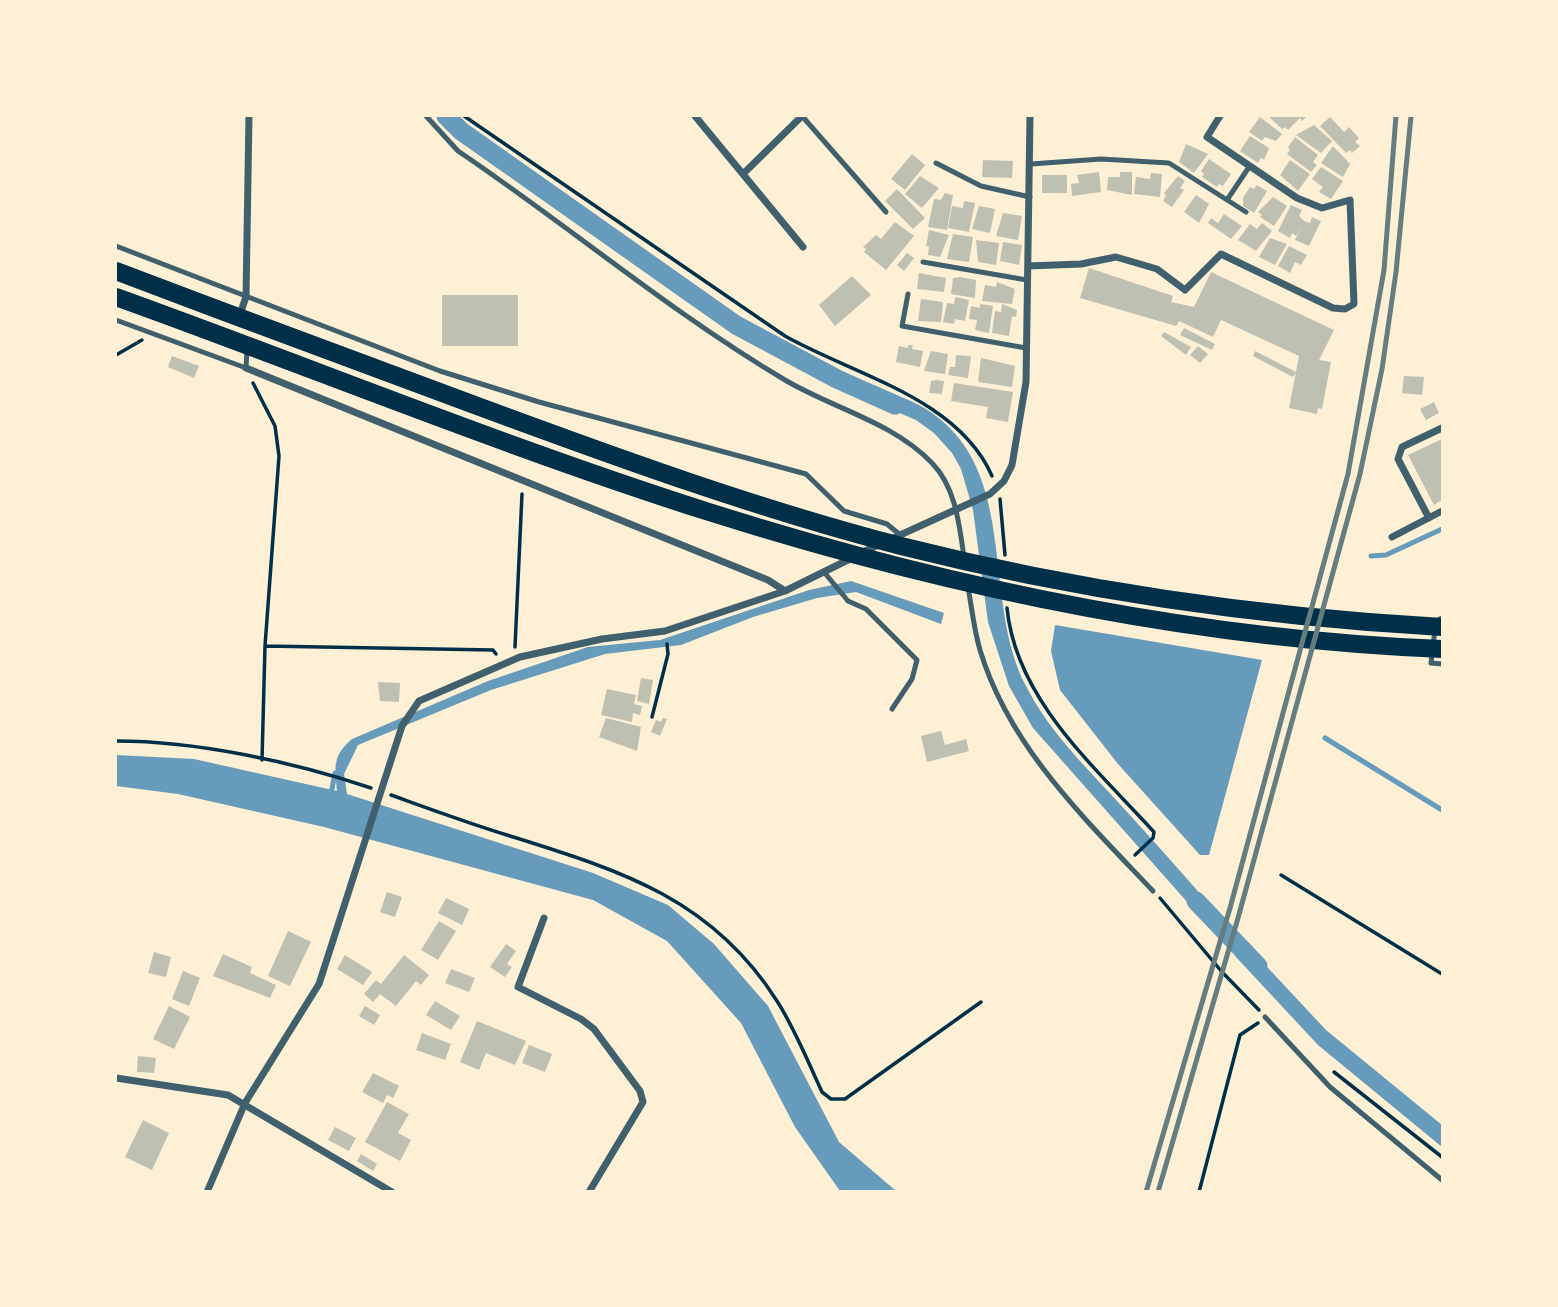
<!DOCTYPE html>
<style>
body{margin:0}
#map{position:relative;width:1558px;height:1307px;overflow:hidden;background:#fdf0d5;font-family:Spectral,serif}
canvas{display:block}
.frame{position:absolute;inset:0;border:117px solid #fdf0d5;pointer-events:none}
</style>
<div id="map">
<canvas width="1558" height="1307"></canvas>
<div class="frame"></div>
</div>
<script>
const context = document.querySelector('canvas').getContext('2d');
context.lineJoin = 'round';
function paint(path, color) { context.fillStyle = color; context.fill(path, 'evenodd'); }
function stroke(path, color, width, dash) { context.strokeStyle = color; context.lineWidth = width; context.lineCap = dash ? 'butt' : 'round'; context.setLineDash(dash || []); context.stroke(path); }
const water = new Path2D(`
 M874,385C893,394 915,401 932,413C1020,475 981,600 1026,686C1049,731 1084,765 1118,802C1151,838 1184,875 1217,913L1212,930L1033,728L1009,686L988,622L973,510L961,469L952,453L934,433L916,420L871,401Z
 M851,581L944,613L941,624L856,592L817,598L753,617L681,645L605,654L491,690L358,745L344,774L347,794L593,873L668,905L714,944L768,1006L839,1142L896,1191H840L795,1127L741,1023L667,941L593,900L324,827L178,794L116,786V755L194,759L337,791C335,767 332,756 352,739L488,681L588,647L660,640L809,590Z
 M1055,625L1262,660L1209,855H1200L1118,764L1060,690L1051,651Z
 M1241,939L1326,1030L1442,1125V1147L1318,1045L1236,957Z`);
const stream = new Path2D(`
 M1371,556L1386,555L1442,529
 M1325,738L1442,810
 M331,794L335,773`);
const canal = new Path2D(`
 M446,116L461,131L736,325L837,379L895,405
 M1196,901L1258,966`);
const building = new Path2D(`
 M1268,116H1307L1302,121L1300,118L1288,130L1285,127L1282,129Z
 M1260,117L1282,134L1276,141L1265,137L1262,141L1249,132Z
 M1330,117L1344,132L1349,127L1359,138L1355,142L1360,146L1352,153L1350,150L1346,153L1320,126Z
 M1314,125L1332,141L1321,153L1296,135Z
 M1250,136L1269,148L1264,160L1261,158L1258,163L1240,151Z
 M1295,137L1318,155L1313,162L1317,165L1311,172L1287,154L1290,150L1288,147Z
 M1186,144L1208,154L1194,173L1179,162Z
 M1333,146L1350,164L1343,177L1321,163Z
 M912,154L925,165L905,190L891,179Z
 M1209,159L1231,174L1223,186L1219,184L1217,187L1202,177L1204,174L1201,171Z
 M983,160L1013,161L1012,178L982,177Z
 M1290,160L1310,174L1298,191L1280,175Z
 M1321,167L1343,181L1331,199L1319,192L1323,187L1312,179Z
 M1099,172L1101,192L1072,196L1071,184L1079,183L1077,175Z
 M1120,172H1132V195L1107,190L1108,177H1120Z
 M1151,173L1162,174L1160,197L1134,194L1136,177L1150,179Z
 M1042,175H1067V193H1042Z
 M920,176L939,188L922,208L905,194Z
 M1178,176L1185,181L1180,188L1184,190L1172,207L1163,201L1166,195L1164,193Z
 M1257,185L1267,191L1254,213L1243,206V198L1250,187L1254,189Z
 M897,189L925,218L913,229L885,201Z
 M945,193L953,195L947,230L928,227L934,199L941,200Z
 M1196,195L1209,204L1199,223L1184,212Z
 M1273,197L1287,206L1274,226L1260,217L1262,215L1258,212Z
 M964,201L975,203L969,232L948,228L952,206L963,208Z
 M1291,205L1302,210L1299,216L1304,221L1310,223L1312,217L1321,221L1309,246L1295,240L1301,227L1296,236L1292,233L1290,238L1278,231Z
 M979,206L995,209L990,233L972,229Z
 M1003,213L1022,216L1018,240L996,236Z
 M1224,214L1242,226L1231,239L1208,223L1211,218L1218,223Z
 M895,222L914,236L886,270L864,252L866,249L863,247L876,235L881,239Z
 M1262,223L1272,231L1256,251L1238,240L1250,224L1257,229Z
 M929,230L949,235L940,257L928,255L929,247L926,246Z
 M953,234L973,237L969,262L947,259Z
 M1270,238L1287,244L1275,265L1259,257Z
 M976,240L999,243L996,265L978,262Z
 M1003,242L1022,245L1019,265L1000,261Z
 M1289,246L1307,255L1301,265L1295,262L1290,273L1278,266Z
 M907,253L914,258L904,271L897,265Z
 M1089,268L1173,296L1171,302L1194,307L1211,272L1334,330L1319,360L1331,362L1322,409L1318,408L1317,414L1289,408L1299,356L1221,320L1213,337L1179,321L1176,326L1080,298Z
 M919,273L946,278L944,292L917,289Z
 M852,276L871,295L835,326L819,305Z
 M960,277L976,280L975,298L951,294L953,278Z
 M997,282L1015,289L1012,304L982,301L985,285L996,287Z
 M442,295H518V346H442Z
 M955,297L969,300L965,321L955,319L954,324L943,322L947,303L954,304Z
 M921,299L943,302L941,322L918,321Z
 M980,304L993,306L989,333L975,330L977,320L969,319L971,306L980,308Z
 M1002,304L1017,310L1016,317L1012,316L1009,336L992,333L995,311L1001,312Z
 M1184,328L1215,344L1212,350L1180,335Z
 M1164,332L1191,347L1186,355L1161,336Z
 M908,345H913L912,349L923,351L920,367L896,362L899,346L908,348Z
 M1198,346L1208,354L1200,363L1190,355Z
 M931,351L948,354L945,374L924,371Z
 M1255,351L1296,372L1293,377L1253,356Z
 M956,355L971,356L968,378L948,375L950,367H955Z
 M172,356L199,366L194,378L168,367Z
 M981,358L1015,366L1012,387L978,382Z
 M1404,376L1424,377L1422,395L1402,393Z
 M936,380L944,381L942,394L929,393L931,381Z
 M954,383L1013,392L1008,422L986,418L988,407L951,401Z
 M1434,402L1439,413L1426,420L1420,409Z
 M1442,439V500L1434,505L1408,455Z
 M641,678L653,680L649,704L637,701Z
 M378,682L400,683L399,702L380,701Z
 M607,689L636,695L634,704L642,706L640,715L633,713L632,722L601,715Z
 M606,718L641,727L637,751L599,737Z
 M663,718L667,719L660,736L651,732L656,720L661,722Z
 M941,731L945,745L966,739L969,751L927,762L921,736Z
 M387,892L402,897L395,917L380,912Z
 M446,898L469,909L462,925L438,913Z
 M439,921L456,931L438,960L421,950Z
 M288,931L311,942L290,986L268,976Z
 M506,944L516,951L507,964L512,967L505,977L490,967Z
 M154,952L171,957L166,977L148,973Z
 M223,954L252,967L250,973L276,985L270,998L213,976Z
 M345,955L372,972L363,985L337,969Z
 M404,955L429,975L421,985L416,981L396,1006L380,994L373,1002L364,994L376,980L381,984Z
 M451,969L475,978L469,992L445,983Z
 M183,971L200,978L189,1006L172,999Z
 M435,1001L460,1016L451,1030L426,1015Z
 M169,1006L190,1017L174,1049L153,1039Z
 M365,1006L380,1015L374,1025L359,1016Z
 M477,1021L526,1041L515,1065L486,1053L479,1070L460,1062Z
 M422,1033L451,1044L445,1060L416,1050Z
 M529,1045L552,1054L545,1072L522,1063Z
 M138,1056L156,1058L154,1073L137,1072Z
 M373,1073L399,1086L393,1098L387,1095L383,1103L362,1092Z
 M387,1102L409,1114L398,1133L411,1140L400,1161L365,1142Z
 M143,1120L169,1133L152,1170L125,1157Z
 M335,1127L356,1138L349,1151L328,1140Z
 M361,1154L377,1164L373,1171L357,1161Z`);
const path = new Path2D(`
 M464,116L785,336C854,375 958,398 992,476
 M116,355L142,340
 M253,383L275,426L279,456L265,646L262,760
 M1000,499L1005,555
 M1007,608C1016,700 1096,768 1154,832L1153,838L1135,855
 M265,646L493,650L496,654
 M515,647L522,494
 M652,717L668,654L667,644
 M116,741C197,741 294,762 371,788
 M391,795C430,809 468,823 507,835C618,870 711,897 777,1001C795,1029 808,1062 822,1092L831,1099H845L981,1002
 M1281,875L1442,974
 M1160,898L1222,972L1259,1010
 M1334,1072L1442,1157
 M1199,1192L1240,1035L1258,1023`);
const service = new Path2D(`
 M426,116L458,151C568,225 670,312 785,380C832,408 893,422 932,463C956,488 959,524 964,557
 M802,116L886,212
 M936,163L981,186L1030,197
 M1031,164L1101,159L1169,163L1246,212
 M1227,200L1249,167
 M116,246L440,371L539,402L806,474L844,511L887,524L899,534
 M923,262L1027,280
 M908,294L902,326L1026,348
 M116,320L246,368L247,350
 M824,572L848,601L866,609L917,660L912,679L892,709
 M968,587C972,609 974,630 980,650C1009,747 1086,820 1153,891
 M1442,618L1436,621L1431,663L1442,664
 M1265,1017L1330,1087L1442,1180`);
const minor = new Path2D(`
 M695,116L803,247
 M744,173L802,116
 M1028,266L1081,264L1116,257L1157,269L1185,290L1221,254L1333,308L1345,309L1354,304L1350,200L1322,208L1297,198L1207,137L1220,116
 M239,317L246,297L249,116
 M246,368L768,580L785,591
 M1429,518L1398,459L1402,447L1442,428
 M1392,537L1442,511
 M863,552L990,494L1004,481L1012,465L1026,382L1030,116
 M544,918L518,987L581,1019L594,1029L640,1091L643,1102L589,1192
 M116,1078L228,1095L392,1192
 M207,1192L245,1103L319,984L402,726L419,701L520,657L602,639L665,631L785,591L852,558`);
const trunk = new Path2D(`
 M116,271C237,317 358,362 480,407C618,458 758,509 901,546C1079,591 1260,617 1442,627
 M116,297C313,368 508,448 709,512C946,587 1193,639 1442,649`);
const rail = new Path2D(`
 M1146,1192L1230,908L1348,474L1384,270L1396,116
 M1158,1192L1238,918L1360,474L1382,369L1396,272L1411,116`);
paint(water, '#669bbc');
stroke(stream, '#669bbc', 5);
stroke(canal, '#669bbc', 19);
paint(building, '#bec0b2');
stroke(path, '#003049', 3.5);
stroke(service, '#3f606c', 5);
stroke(minor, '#3f606c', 7);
stroke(trunk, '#003049', 18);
stroke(rail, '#657d81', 5);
</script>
